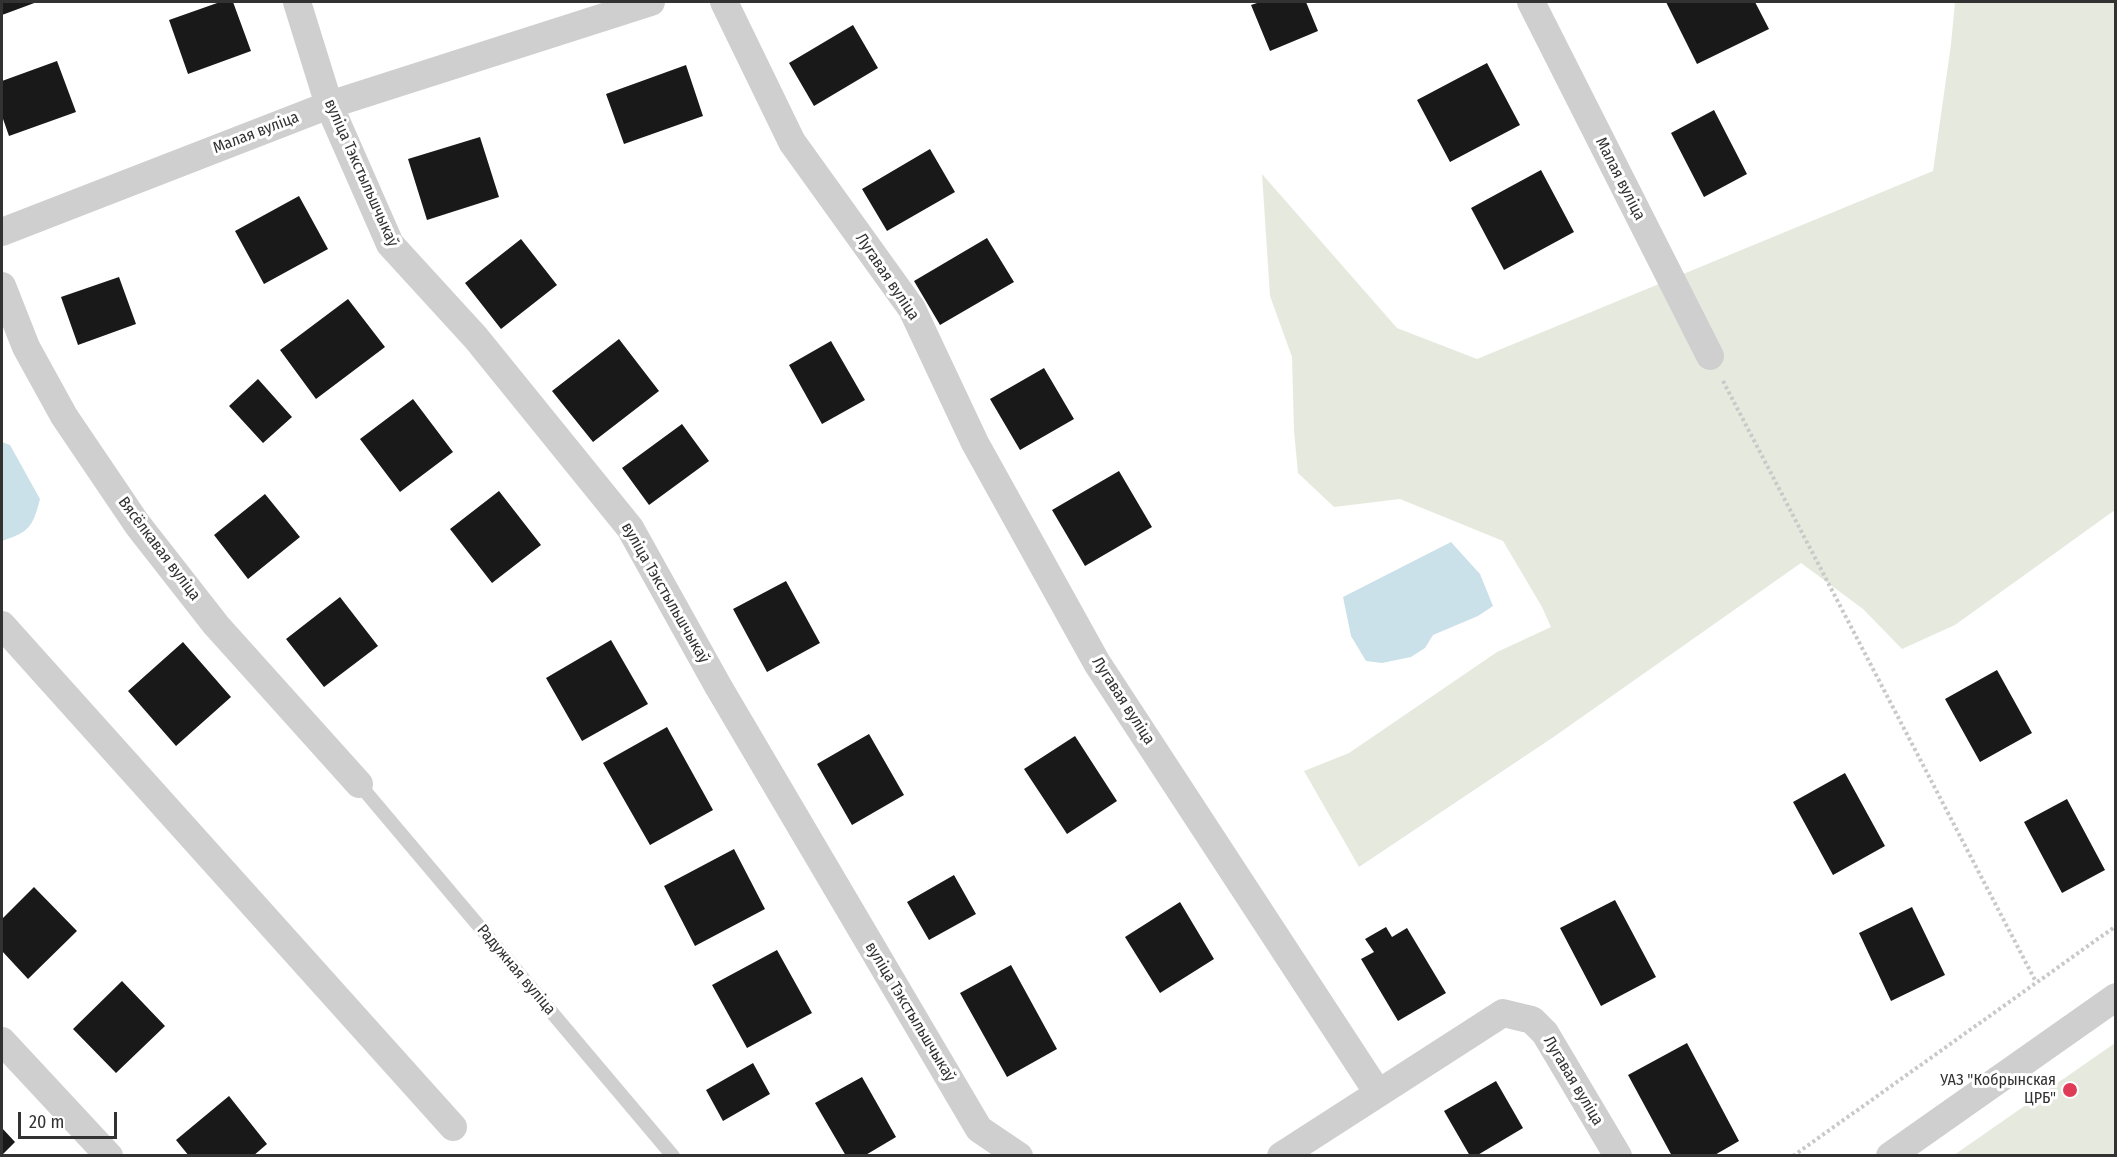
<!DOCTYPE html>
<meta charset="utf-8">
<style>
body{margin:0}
#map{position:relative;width:2117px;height:1157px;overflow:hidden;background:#fff;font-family:"Fira Sans Condensed",sans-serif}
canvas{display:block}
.frame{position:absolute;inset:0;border:3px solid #323232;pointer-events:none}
.scale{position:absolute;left:18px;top:1112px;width:99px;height:27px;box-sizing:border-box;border:3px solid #323232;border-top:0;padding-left:8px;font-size:18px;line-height:21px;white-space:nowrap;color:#323232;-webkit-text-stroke:4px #fff;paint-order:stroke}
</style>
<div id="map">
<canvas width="2117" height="1157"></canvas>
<div class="frame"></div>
<div class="scale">20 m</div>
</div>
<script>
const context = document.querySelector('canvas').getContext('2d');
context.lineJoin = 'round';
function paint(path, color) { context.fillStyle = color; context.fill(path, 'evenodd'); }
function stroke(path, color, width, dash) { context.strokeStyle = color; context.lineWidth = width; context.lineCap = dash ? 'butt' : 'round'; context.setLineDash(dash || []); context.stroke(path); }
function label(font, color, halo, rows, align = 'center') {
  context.font = font + ' "Fira Sans Condensed",sans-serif'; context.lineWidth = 6; context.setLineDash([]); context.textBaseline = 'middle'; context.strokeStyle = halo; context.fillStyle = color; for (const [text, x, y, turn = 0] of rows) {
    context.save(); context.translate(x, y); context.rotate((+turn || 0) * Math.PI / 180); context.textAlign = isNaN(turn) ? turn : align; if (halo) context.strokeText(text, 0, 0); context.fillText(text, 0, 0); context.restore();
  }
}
const green = new Path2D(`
 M1955,2H2115V510L1955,625L1902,649L1863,609L1801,563L1555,736L1359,867L1304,771L1349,753L1497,652L1551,627L1542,607L1503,541L1400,499L1334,507L1298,473L1294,431L1292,357L1270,296L1262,174L1397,328L1477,359L1933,171L1951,44Z
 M2115,1043V1155H1954Z`);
const water = new Path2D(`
 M2,442L10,445L40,499C33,527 29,532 2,541Z
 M1451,542L1480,574L1493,606L1478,616L1433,635L1425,648L1411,657L1382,663L1366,661L1351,636L1343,597Z`);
const building = new Path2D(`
 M2,2H37L2,15Z
 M220,2H233L251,51L188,74L169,20Z
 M1260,2H1306L1318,31L1270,51L1251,5Z
 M1666,2H1755L1769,29L1697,64Z
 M853,25L878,68L814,106L789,63Z
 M57,61L76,112L9,136L2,116V81Z
 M1487,63L1520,125L1450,162L1417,100Z
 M686,65L703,116L624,144L606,94Z
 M1714,110L1747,174L1704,197L1671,133Z
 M480,137L499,197L427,220L408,159Z
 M930,149L955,192L887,231L862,189Z
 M1541,170L1574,232L1504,270L1471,208Z
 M299,196L328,249L264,284L235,231Z
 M987,238L1014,282L940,325L914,281Z
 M521,239L557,285L501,329L465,283Z
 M119,277L136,324L78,345L61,297Z
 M348,299L385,347L316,399L280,350Z
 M619,339L659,391L593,442L552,391Z
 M831,341L865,400L822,424L789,365Z
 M1044,368L1074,419L1020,450L990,399Z
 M258,379L292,417L263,443L229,406Z
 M413,399L453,452L400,492L360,439Z
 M682,424L709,461L649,505L622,468Z
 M1119,471L1152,527L1085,566L1052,510Z
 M499,491L541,545L492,583L450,529Z
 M265,494L300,537L248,579L214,535Z
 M786,581L820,643L767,672L733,609Z
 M340,597L378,646L324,687L286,639Z
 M611,640L648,704L582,741L546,678Z
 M183,642L231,697L176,746L128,691Z
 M1997,670L2032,733L1980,762L1945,699Z
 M667,727L713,810L650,845L603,763Z
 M869,734L904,795L852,825L817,764Z
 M1075,736L1117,801L1067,834L1024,769Z
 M1845,773L1885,846L1833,875L1793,802Z
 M2067,799L2105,870L2062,893L2024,822Z
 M734,849L765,909L695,946L664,886Z
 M954,875L976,914L929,940L907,902Z
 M34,887L77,931L28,979L2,951V919Z
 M1615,900L1656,977L1601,1006L1560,928Z
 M1180,902L1214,959L1160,993L1125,937Z
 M1912,907L1945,975L1891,1001L1859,933Z
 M1386,927L1392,937L1407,928L1446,993L1398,1021L1361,959L1374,952L1365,939Z
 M777,950L812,1013L747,1048L712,985Z
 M1011,965L1057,1049L1007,1077L960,993Z
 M122,981L165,1026L116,1073L73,1029Z
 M1687,1043L1739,1141L1713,1156H1672L1628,1075Z
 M753,1063L770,1094L723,1121L706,1090Z
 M862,1077L896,1137L864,1156H846L815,1103Z
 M1496,1081L1523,1128L1476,1156H1470L1444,1111Z
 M229,1096L267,1144L253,1156H189L176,1140Z
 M2,1128L15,1142L2,1155Z`);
const path = new Path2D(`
 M1723,381L2036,982
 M1793,1156L2116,926`);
const lane = new Path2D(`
 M359,784L673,1156`);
const street = new Path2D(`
 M297,2L329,105L390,244L476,338L630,528L718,686L979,1129L1019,1156
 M724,2L792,142L912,309L975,443L1097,663L1378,1093
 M1531,2L1710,356
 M2,232L329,105L651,2
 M2,286L26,347L64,416L137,524L216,625L359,784
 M2,625L453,1127
 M2,1041L109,1156
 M1281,1156L1503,1013L1532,1020L1545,1033L1618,1156
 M1890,1156L2116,997`);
const markers = [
 [2070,1090,8,"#df3d57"]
];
const streetNames = [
 ["Малая вуліца",256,133,-21],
 ["вуліца Тэкстыльшчыкаў",361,173,66],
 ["Малая вуліца",1620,179,63],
 ["Лугавая вуліца",887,277,56],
 ["Вясёлкавая вуліца",159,549,53],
 ["вуліца Тэкстыльшчыкаў",665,593,60],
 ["Лугавая вуліца",1123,701,57],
 ["Радужная вуліца",516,970,50],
 ["вуліца Тэкстыльшчыкаў",910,1012,59],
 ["Лугавая вуліца",1573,1081,59]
];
const poiNames = [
 ["УАЗ \"Кобрынская",2056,1081],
 ["ЦРБ\"",2056,1099]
];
paint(green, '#e6eade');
paint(water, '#cbe1ea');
paint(building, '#191919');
stroke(path, '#c9c9c9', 4, [3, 3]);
stroke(lane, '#cfcfcf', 14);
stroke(street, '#cfcfcf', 28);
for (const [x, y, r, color] of markers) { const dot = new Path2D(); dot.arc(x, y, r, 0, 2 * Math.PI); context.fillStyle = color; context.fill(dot); stroke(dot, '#fff', 2); }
label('16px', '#323232', '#fff', streetNames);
label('16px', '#323232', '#fff', poiNames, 'right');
</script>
